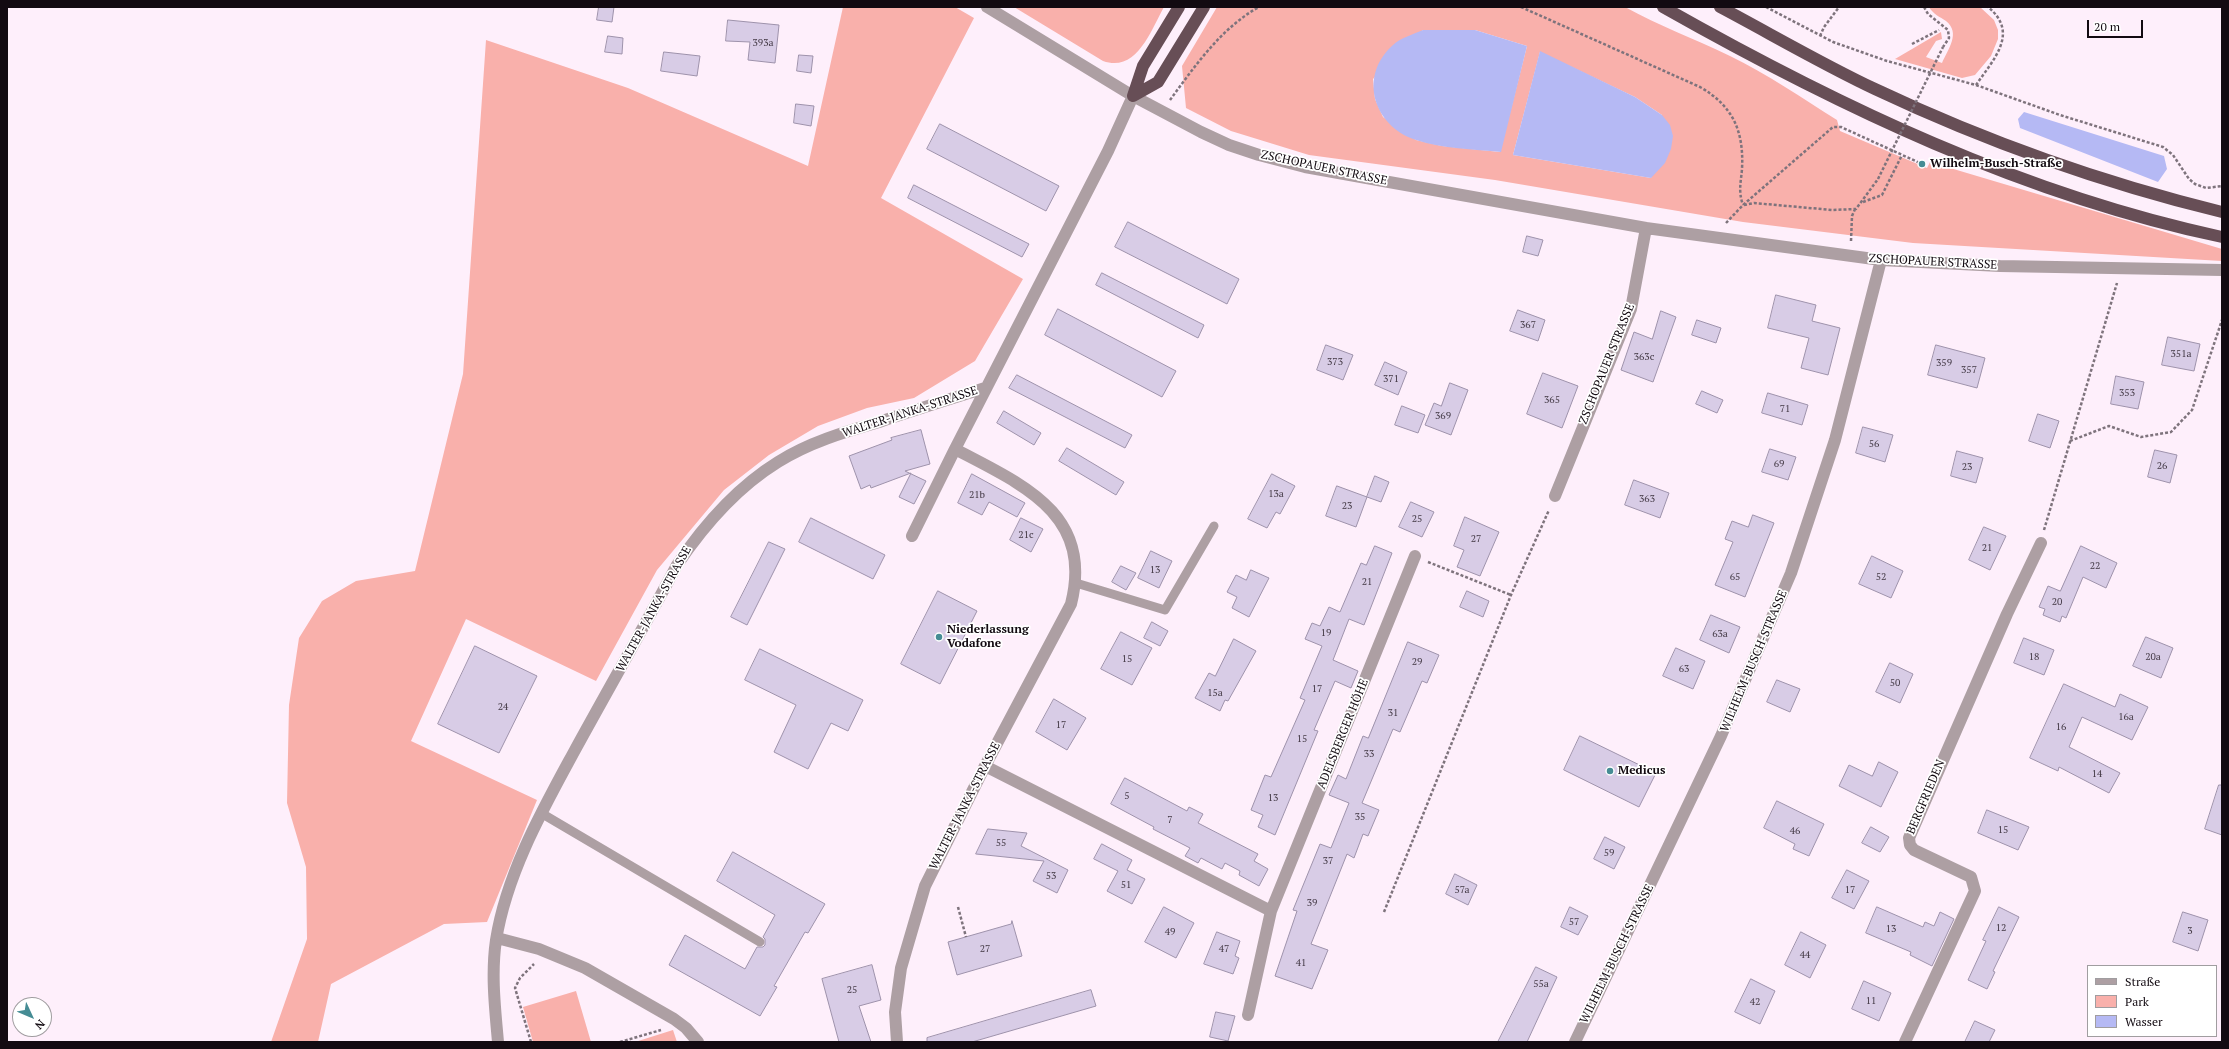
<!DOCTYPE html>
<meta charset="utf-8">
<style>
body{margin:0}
#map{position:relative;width:2229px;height:1049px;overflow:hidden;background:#feeffb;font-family:"PT Serif",serif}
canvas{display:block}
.frame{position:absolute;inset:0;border:8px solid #120a11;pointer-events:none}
.legend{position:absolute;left:2087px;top:965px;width:130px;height:72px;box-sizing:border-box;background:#fff;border:1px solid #a09da0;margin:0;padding:5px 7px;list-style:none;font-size:12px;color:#120a11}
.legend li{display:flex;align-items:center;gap:8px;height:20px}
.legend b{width:20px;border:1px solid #a09da0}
.north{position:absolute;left:12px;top:997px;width:40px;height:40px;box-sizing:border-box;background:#fff;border:1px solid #a09da0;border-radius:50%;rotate:134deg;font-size:11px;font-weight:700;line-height:16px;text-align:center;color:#120a11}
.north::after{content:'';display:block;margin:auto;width:14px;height:18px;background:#458c94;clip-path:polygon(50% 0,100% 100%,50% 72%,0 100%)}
.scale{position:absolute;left:2087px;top:20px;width:56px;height:18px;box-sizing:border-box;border:2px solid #120a11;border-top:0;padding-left:5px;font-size:12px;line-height:14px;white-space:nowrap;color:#120a11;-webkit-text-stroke:3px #fff;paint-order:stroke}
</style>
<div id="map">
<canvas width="2229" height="1049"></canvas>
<div class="frame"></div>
<ul class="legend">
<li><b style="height:5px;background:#ad9fa3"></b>Straße</li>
<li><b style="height:11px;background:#f9b0ab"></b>Park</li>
<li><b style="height:11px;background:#b5b9f4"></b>Wasser</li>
</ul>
<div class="north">N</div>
<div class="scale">20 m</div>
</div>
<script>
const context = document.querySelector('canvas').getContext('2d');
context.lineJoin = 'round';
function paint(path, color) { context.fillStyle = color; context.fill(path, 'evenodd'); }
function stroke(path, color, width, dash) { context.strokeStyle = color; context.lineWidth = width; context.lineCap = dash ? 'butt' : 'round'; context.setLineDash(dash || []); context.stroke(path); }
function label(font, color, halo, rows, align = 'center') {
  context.font = font + ' "PT Serif",serif'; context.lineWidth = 3.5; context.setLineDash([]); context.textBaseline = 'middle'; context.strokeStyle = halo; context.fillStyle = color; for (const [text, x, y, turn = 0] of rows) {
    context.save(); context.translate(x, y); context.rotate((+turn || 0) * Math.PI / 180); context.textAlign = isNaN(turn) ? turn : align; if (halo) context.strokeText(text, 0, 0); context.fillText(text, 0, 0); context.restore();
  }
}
const green = new Path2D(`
 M843,7H955L974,18L881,198L1023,279L975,361L914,398L867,408L818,426L769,455L724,490L657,570L596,681L466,619L411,741L537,800L487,922L444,924L331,984L318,1042H271L307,939L306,867L287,803L289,705L299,638L322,601L356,581L415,571L463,374L486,40L628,88L808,166Z
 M1014,7H1164C1151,30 1137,73 1103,61Z
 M1217,7H1625C1659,26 1695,39 1730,56C1767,74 1802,98 1837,120L1840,131L1927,168L1930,162L2222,249V261L1913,243L1743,222L1495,180L1309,155L1231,131L1186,108L1182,66ZM1423,30H1475L1527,46L1500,152L1442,146L1416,140L1383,117L1375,99L1373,79ZM1540,52L1635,97L1662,115L1651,178L1513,155Z
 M1929,7H1980L1994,20L1998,30V39L1991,56L1975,75L1962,78L1895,59L1941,32L1942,39L1936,41L1926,57L1942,63C1948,49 1961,33 1946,21C1940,17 1933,14 1929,7Z
 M576,991L591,1042H533L523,1007Z
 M673,1030L677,1042H635Z`);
const water = new Path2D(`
 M1423,30H1475L1527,46L1501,152C1473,149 1443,149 1416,140C1373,126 1358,76 1393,45C1400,38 1414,34 1423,30Z
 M1540,51L1635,97L1662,115L1670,125L1673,136L1671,149L1665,163L1651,178L1513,155Z
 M2024,112L2164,156L2167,169L2158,182L2020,128L2018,119Z`);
const building = new Path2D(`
 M599,7H614L612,22L597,20Z
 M728,20L779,25L775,63L748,60L750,42L726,41Z
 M608,36L623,38L622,54L605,52Z
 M664,52L700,56L697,76L661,71Z
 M799,55L813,56L811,73L797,71Z
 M796,104L814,106L811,126L794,123Z
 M940,124L1059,186L1046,211L927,149Z
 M914,185L1029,244L1022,257L908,198Z
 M1128,222L1239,279L1227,304L1115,247Z
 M1527,236L1543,240L1538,256L1523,252Z
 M1102,273L1204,325L1198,338L1096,285Z
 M1776,295L1816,305L1812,321L1840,328L1828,375L1801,368L1809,338L1768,328Z
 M1058,309L1176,371L1162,397L1045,335Z
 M1518,310L1545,320L1538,341L1510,331Z
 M1661,311L1676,317L1653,382L1621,370L1634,332L1652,339Z
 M1697,320L1721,328L1716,343L1692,335Z
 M2168,337L2200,344L2194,371L2162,365Z
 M1326,345L1353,355L1343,380L1317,370Z
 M1936,345L1985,358L1977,388L1928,375Z
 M1385,362L1407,372L1398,395L1375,385Z
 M1543,373L1578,386L1562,428L1527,414Z
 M1017,375L1132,435L1125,448L1009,388Z
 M2116,376L2144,382L2138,409L2111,404Z
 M1450,383L1468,390L1451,435L1425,425L1434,403L1441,406Z
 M1702,391L1723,400L1717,413L1696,404Z
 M1768,393L1808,405L1802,425L1762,413Z
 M1402,406L1425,415L1418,433L1395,425Z
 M1004,411L1041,433L1034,445L997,423Z
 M2038,414L2059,421L2050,448L2029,441Z
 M1863,427L1893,435L1885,462L1856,453Z
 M921,430L930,464L905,471L926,481L914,504L899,497L911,473L871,488L870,485L861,489L849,456L892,440L891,438Z
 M1067,448L1124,482L1116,495L1059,461Z
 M1770,449L1796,457L1788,480L1762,472Z
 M2155,450L2177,455L2170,483L2148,477Z
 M1957,451L1983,458L1976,483L1951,476Z
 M972,474L1025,503L1017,517L989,502L982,515L958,503Z
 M1272,474L1295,486L1280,514L1276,512L1267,528L1248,519Z
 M1375,476L1389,482L1381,502L1367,497Z
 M1634,480L1669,493L1660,518L1625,505Z
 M1337,486L1367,497L1356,527L1326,516Z
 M1411,502L1434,512L1422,537L1399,527Z
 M1753,515L1774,523L1745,597L1715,585L1733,542L1725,539L1732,521L1748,527Z
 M1465,517L1499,532L1480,576L1457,567L1464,550L1454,546Z
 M811,518L885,555L873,579L799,542Z
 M1021,518L1043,529L1031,552L1010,540Z
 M1984,527L2006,536L1990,570L1969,560Z
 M769,542L785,549L747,625L731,617Z
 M1375,546L1392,553L1364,625L1349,619L1333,660L1358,671L1351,688L1335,681L1314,730L1318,731L1275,835L1258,827L1263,815L1251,810L1265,775L1271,777L1305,700L1300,698L1322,646L1305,639L1312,623L1320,626L1329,607L1340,612L1361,563L1366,565Z
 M2081,546L2117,563L2106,588L2083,577L2066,618L2062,616L2060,622L2043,615L2045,609L2039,607L2048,586L2060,591Z
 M1151,551L1172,561L1159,588L1138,578Z
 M1872,556L1903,571L1891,598L1859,584Z
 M1121,566L1136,573L1126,590L1112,582Z
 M1251,570L1269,578L1249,617L1232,608L1237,597L1227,592L1236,575L1246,580Z
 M938,591L977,611L940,684L901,664Z
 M1467,591L1489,601L1483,617L1460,607Z
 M1711,615L1740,627L1729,653L1700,640Z
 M1152,622L1168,631L1160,646L1144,638Z
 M1121,632L1152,648L1132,685L1101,669Z
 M2146,637L2173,648L2161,678L2133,666Z
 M2024,638L2054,650L2044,675L2014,663Z
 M1234,639L1256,651L1228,701L1225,700L1220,711L1195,698L1209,673L1215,676Z
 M1408,642L1439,655L1427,683L1422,681L1400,732L1393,729L1362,803L1379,810L1368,836L1363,834L1354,858L1347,854L1311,944L1328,950L1312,989L1275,976L1297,911L1293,910L1320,844L1331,848L1349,803L1329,795L1338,775L1346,779L1363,736L1368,738Z
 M475,646L537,676L499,753L438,724Z
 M1676,648L1705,661L1693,689L1663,676Z
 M760,649L863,700L848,731L831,723L808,769L774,752L796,705L745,680Z
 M1890,663L1913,674L1900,703L1876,692Z
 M1777,680L1800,689L1790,712L1767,702Z
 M2064,684L2115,707L2120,694L2148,707L2132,740L2082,717L2069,747L2120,773L2109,793L2059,767L2058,771L2030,758Z
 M1054,699L1086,718L1067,750L1036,732Z
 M1580,736L1656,773L1639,807L1564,770Z
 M1879,762L1898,772L1881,807L1839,786L1849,765L1872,776Z
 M1125,778L1187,811L1189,807L1203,814L1198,823L1258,854L1254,861L1268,869L1259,886L1239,875L1240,871L1225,863L1222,869L1201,858L1198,863L1185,856L1190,848L1153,829L1154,827L1111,804Z
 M2219,785H2222V835L2205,829Z
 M1777,801L1824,824L1809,856L1793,849L1795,844L1764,828Z
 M1987,810L2029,827L2018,850L1978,833Z
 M1871,827L1889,837L1880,852L1862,843Z
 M988,829L1027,833L1021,846L1068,870L1057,893L1033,881L1044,861L976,854Z
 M1605,837L1625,847L1614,869L1594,859Z
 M1102,844L1132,860L1127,870L1145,879L1132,904L1107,891L1118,871L1094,859Z
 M733,852L825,904L808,933L805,932L774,986L777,987L760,1016L669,965L685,935L745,969L757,947H763L765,945V939L763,937L775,915L717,881Z
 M1847,870L1869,881L1854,909L1832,898Z
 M1455,874L1477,885L1468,905L1446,894Z
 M1164,907L1194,923L1176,958L1145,942Z
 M1570,907L1588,916L1578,935L1561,927Z
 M1877,907L1923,927L1925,922L1934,926L1940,912L1954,919L1932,966L1910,955L1911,952L1866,933Z
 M1999,907L2019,917L1993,971L1995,972L1987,989L1968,980L1986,941L1983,940Z
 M2183,912L2208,920L2198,951L2173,942Z
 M1012,921L1022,956L957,975L948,942L1011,924Z
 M1217,932L1240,941L1235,956L1239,958L1233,974L1204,964Z
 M1801,932L1826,945L1810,978L1785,965Z
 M872,965L881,1000L859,1006L871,1042H839L822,979Z
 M1536,967L1557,977L1527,1042H1498Z
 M1751,979L1775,991L1760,1024L1735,1012Z
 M1864,981L1891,993L1879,1021L1852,1009Z
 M1091,990L1096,1006L972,1042H927V1038Z
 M1216,1012L1235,1016L1228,1041L1210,1037Z
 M1975,1021L1995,1030L1989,1042H1965Z`);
const path = new Path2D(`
 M1521,7L1700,87C1733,106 1744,131 1742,169C1741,182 1738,191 1743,205
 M1766,7L1833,42L1887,61L1976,85L2060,115L2163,147L2173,155L2189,179L2195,184L2206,188L2222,186
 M1924,7L1928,14L1948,30L1949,38L1943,47
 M1820,36L1824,27L1839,7
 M1912,44L1939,30
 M1976,85C1993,60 2020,33 1988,7
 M1170,100C1195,66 1221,28 1259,7
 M1863,202L1882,195L1902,155
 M1744,205L1754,203L1832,210L1856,209L1878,179
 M1726,223L1743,205L1833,127H1841L1922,164
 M1851,241L1852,216L1855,209
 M2070,441L2109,426L2141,437L2171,432L2192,410L2222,320
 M2044,530L2117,283
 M1428,562L1511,595
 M958,907L966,937
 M1384,912L1511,595L1549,510
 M531,1042L515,988L520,978L534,964
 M620,1042L661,1030`);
const service = new Path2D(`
 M1076,583L1165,610L1214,526
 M541,813L760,942`);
const minor = new Path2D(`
 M1555,496L1631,309L1646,228
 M912,536L955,449
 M985,766L1271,911
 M497,938L539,949L585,968L674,1019L686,1028L698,1042
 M1248,1015L1271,911L1415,556
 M498,1042C495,1008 491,974 496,940C507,872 543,809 575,750C609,688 644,627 677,565C704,525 736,488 778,462C808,443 844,432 879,422C914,410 950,399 985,388
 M897,1042L895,1012L901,968L925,886L985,766L1071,604C1094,513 1021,484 955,449L1108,151L1133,96L1201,132L1229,145L1259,155L1305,167L1646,228L1881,260L2000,266L2222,270
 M1575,1042L1721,736L1791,573L1835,440L1881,260
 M1905,1042L1975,891L1971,877L1914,850L1910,845L1909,838L2007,614L2041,543`);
const tertiary = new Path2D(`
 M987,7L1133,96`);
const trunk = new Path2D(`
 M1663,7C1838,106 2024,195 2222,237
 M1720,7C1771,34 1822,64 1875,89C1985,141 2103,183 2222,212
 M1133,96L1158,82L1204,7
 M1133,96L1143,66L1179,7`);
const pathBridge = new Path2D(`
 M1878,179L1943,47`);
const markers = [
 [1922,164,4,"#458c94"],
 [939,637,4,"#458c94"],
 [1610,771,4,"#458c94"]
];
const numberNames = [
 ["393a",763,43],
 ["367",1528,325],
 ["351a",2181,354],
 ["363c",1644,357],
 ["373",1335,362],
 ["359",1944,363],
 ["357",1969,370],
 ["371",1391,379],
 ["353",2127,393],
 ["365",1552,400],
 ["71",1785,409],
 ["369",1443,416],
 ["56",1874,444],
 ["69",1779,464],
 ["26",2162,466],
 ["23",1967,467],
 ["13a",1276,494],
 ["21b",977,495],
 ["363",1647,499],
 ["23",1347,506],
 ["25",1417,519],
 ["21c",1026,535],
 ["27",1476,539],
 ["21",1987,548],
 ["22",2095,566],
 ["13",1155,570],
 ["65",1735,577],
 ["52",1881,577],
 ["21",1367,582],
 ["20",2057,602],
 ["19",1326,633],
 ["63a",1720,634],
 ["18",2034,657],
 ["20a",2153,657],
 ["15",1127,659],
 ["29",1417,662],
 ["63",1684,669],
 ["50",1895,683],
 ["17",1317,689],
 ["15a",1215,693],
 ["24",503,707],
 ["31",1393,713],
 ["16a",2126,717],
 ["17",1061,725],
 ["16",2061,727],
 ["15",1302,739],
 ["33",1369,754],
 ["14",2097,774],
 ["5",1127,796],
 ["13",1273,798],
 ["35",1360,817],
 ["7",1170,820],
 ["15",2003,830],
 ["46",1795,831],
 ["55",1001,843],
 ["59",1609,853],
 ["37",1328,861],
 ["53",1051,876],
 ["51",1126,885],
 ["57a",1462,890],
 ["17",1850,890],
 ["39",1312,903],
 ["57",1574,922],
 ["12",2001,928],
 ["13",1891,929],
 ["3",2190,931],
 ["49",1170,932],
 ["27",985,949],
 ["47",1224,949],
 ["44",1805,955],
 ["41",1301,963],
 ["55a",1541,984],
 ["25",852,990],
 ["11",1871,1001],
 ["42",1755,1002]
];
const poiNames = [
 ["Wilhelm-Busch-Straße",1930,164],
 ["Niederlassung",947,630],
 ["Vodafone",947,644],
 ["Medicus",1618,771]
];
const streetNames = [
 ["ZSCHOPAUER STRASSE",1324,168,12],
 ["ZSCHOPAUER STRASSE",1933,262,3],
 ["ZSCHOPAUER STRASSE",1607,364,-68],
 ["WALTER-JANKA-STRASSE",910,412,-18],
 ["WALTER-JANKA-STRASSE",654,609,-61],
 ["WILHELM-BUSCH-STRASSE",1754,661,-67],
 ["ADELSBERGER HÖHE",1343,734,-68],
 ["BERGFRIEDEN",1926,797,-67],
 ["WALTER-JANKA-STRASSE",965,806,-63],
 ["WILHELM-BUSCH-STRASSE",1617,954,-64]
];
paint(green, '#f9b0ab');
paint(water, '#b5b9f4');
paint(building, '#d8cce6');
stroke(building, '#9e92ab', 1);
stroke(path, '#7e737c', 2.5, [3, 2]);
stroke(service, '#ad9fa3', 9);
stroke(minor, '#ad9fa3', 12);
stroke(tertiary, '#ad9fa3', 12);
stroke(trunk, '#674e56', 12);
stroke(pathBridge, '#7e737c', 2.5, [3, 2]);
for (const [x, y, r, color] of markers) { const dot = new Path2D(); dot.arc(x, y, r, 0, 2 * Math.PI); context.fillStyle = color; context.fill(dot); stroke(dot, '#fff', 1.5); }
label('10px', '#443a46', null, numberNames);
label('bold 12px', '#120a11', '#fff', poiNames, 'left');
label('12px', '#120a11', '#fff', streetNames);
</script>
